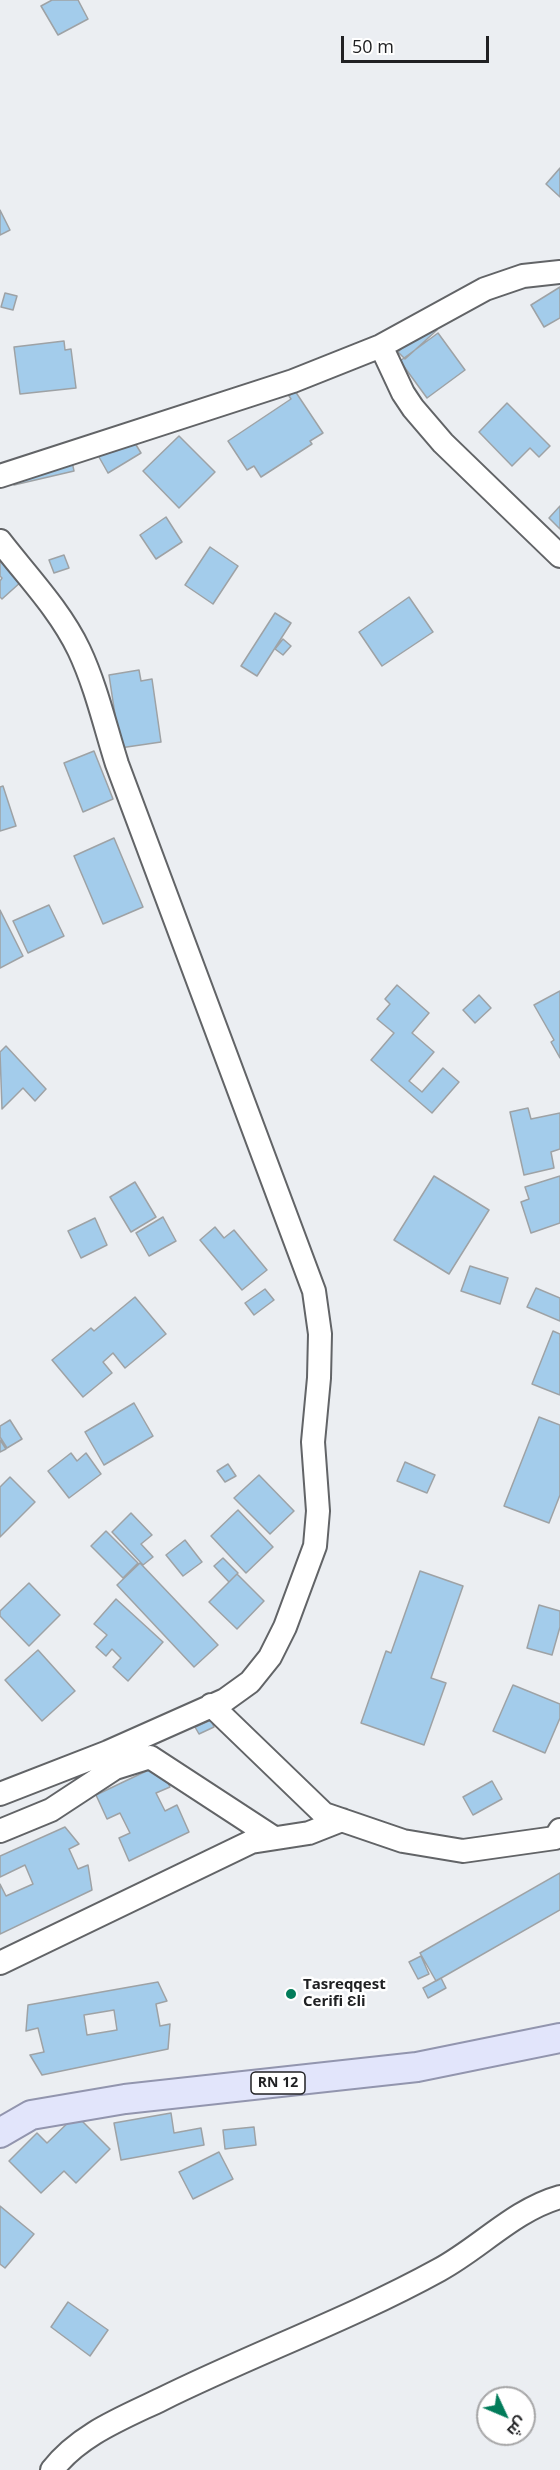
<!DOCTYPE html>
<meta charset="utf-8">
<style>
body{margin:0}
#map{position:relative;width:560px;height:2470px;overflow:hidden;background:#ebeef2;font-family:"Open Sans",Cairo,sans-serif}
canvas{display:block}
.north{position:absolute;left:476px;top:2386px;width:60px;height:60px;box-sizing:border-box;background:#fff;border:2px solid #a6a6a7;border-radius:50%;rotate:134deg;font-size:16px;font-weight:700;line-height:24px;text-align:center;color:#202123}
.north::after{content:'';display:block;margin:auto;width:21px;height:27px;background:#027c5a;clip-path:polygon(50% 0,100% 100%,50% 72%,0 100%)}
.scale{position:absolute;left:341px;top:36px;width:148px;height:27px;box-sizing:border-box;border:3px solid #202123;border-top:0;padding-left:8px;font-size:18px;line-height:21px;white-space:nowrap;color:#202123;-webkit-text-stroke:4px #fff;paint-order:stroke}
</style>
<div id="map">
<canvas width="560" height="2470"></canvas>
<div class="north">ش</div>
<div class="scale">50 m</div>
</div>
<script>
const context = document.querySelector('canvas').getContext('2d');
context.lineJoin = 'round';
function paint(path, color) { context.fillStyle = color; context.fill(path, 'evenodd'); }
function stroke(path, color, width, dash) { context.strokeStyle = color; context.lineWidth = width; context.lineCap = dash ? 'butt' : 'round'; context.setLineDash(dash || []); context.stroke(path); }
function label(font, color, halo, rows, align = 'center') {
  context.font = font + ' "Open Sans",sans-serif'; context.lineWidth = 5; context.setLineDash([]); context.textBaseline = 'middle'; context.strokeStyle = halo; context.fillStyle = color; for (const [text, x, y, turn = 0] of rows) {
    context.save(); context.translate(x, y); context.rotate((+turn || 0) * Math.PI / 180); context.textAlign = isNaN(turn) ? turn : align; if (halo) context.strokeText(text, 0, 0); context.fillText(text, 0, 0); context.restore();
  }
}
const building = new Path2D(`
 M52,0H78L88,19L58,35L41,6Z
 M560,168V197L546,184Z
 M0,210L10,230L0,235Z
 M560,287V318L544,327L531,305Z
 M5,293L17,296L13,310L1,307Z
 M430,322L437,330L405,359L398,352Z
 M438,333L465,370L427,398L400,361Z
 M64,341L65,350L71,349L76,388L20,394L14,347Z
 M295,391L323,433L310,441L312,444L261,477L254,466L247,470L228,441L291,399L289,396Z
 M507,403L550,446L539,457L530,448L512,466L479,432Z
 M127,430L141,453L108,473L95,450Z
 M179,436L215,472L179,508L143,471Z
 M70,452L74,471L14,485L9,466Z
 M560,506V529L549,518Z
 M166,517L182,542L156,559L140,535Z
 M210,547L238,566L213,604L185,585Z
 M64,555L69,568L54,573L49,560Z
 M3,561L22,581L2,599L0,597V581L2,578L0,576V563Z
 M409,597L433,632L382,666L359,632Z
 M275,613L291,623L257,676L241,666Z
 M283,639L291,646L283,655L275,649Z
 M139,670L141,681L152,679L161,742L120,748L109,675Z
 M94,751L113,799L83,812L64,763Z
 M3,786L16,826L0,831V787Z
 M114,838L143,907L103,924L74,856Z
 M49,905L64,936L28,953L13,921Z
 M0,910L23,956L0,968Z
 M397,985L429,1013L412,1033L434,1052L409,1081L422,1092L443,1068L459,1082L432,1113L371,1060L394,1033L377,1019L390,1004L385,999Z
 M560,991V1058L551,1042L554,1040L534,1005Z
 M479,995L491,1008L475,1023L463,1010Z
 M6,1046L46,1089L35,1101L23,1088L2,1109L0,1052Z
 M528,1108L531,1119L560,1113V1149L551,1152L554,1168L524,1175L510,1112Z
 M434,1176L489,1210L449,1274L394,1240Z
 M560,1176V1223L531,1233L521,1202L529,1199L525,1187Z
 M135,1182L156,1217L131,1232L110,1197Z
 M163,1217L176,1241L149,1256L136,1233Z
 M95,1218L107,1245L81,1258L68,1231Z
 M215,1227L224,1238L234,1230L267,1270L242,1290L200,1240Z
 M470,1266L508,1278L500,1304L461,1291Z
 M536,1288L560,1298V1321L527,1307Z
 M265,1289L274,1300L254,1315L245,1303Z
 M135,1297L166,1334L125,1368L113,1353L103,1362L112,1373L83,1397L52,1360L91,1328L94,1331Z
 M553,1331L560,1334V1395L532,1384Z
 M134,1403L153,1436L104,1465L85,1432Z
 M539,1417L560,1425V1495L549,1523L504,1506Z
 M10,1420L22,1439L7,1448L0,1437V1426Z
 M0,1440L6,1449L0,1452Z
 M71,1453L77,1461L86,1453L101,1474L69,1498L48,1471Z
 M405,1462L435,1475L427,1493L397,1481Z
 M228,1464L236,1476L225,1482L217,1471Z
 M259,1475L294,1511L270,1534L234,1498Z
 M10,1477L35,1502L0,1537V1487Z
 M238,1510L273,1547L246,1573L211,1536Z
 M131,1513L152,1535L141,1544L153,1557L143,1565L112,1532Z
 M106,1531L138,1563L123,1578L91,1546Z
 M185,1540L202,1562L183,1576L166,1555Z
 M223,1558L238,1573L229,1582L214,1566Z
 M140,1563L218,1645L194,1667L117,1585Z
 M420,1571L463,1586L431,1678L446,1683L424,1745L361,1723L386,1651L391,1653Z
 M237,1574L264,1601L237,1629L209,1602Z
 M29,1583L60,1615L29,1646L0,1616V1611Z
 M116,1599L163,1642L128,1681L113,1667L121,1658L112,1649L106,1656L96,1647L107,1635L94,1624Z
 M539,1605L560,1611V1627L552,1655L527,1648Z
 M38,1650L75,1691L42,1721L5,1680Z
 M513,1685L560,1704V1718L545,1753L493,1731Z
 M211,1720L214,1727L199,1734L195,1727Z
 M159,1765L170,1787L156,1793L165,1811L177,1805L189,1832L129,1861L119,1838L130,1833L120,1813L107,1819L96,1795Z
 M492,1781L502,1799L473,1815L463,1797Z
 M65,1827L79,1844L69,1849L78,1869L88,1865L92,1890L0,1934V1884L6,1896L33,1884L25,1865L0,1877V1856Z
 M560,1873V1910L436,1981L420,1953Z
 M421,1956L429,1974L418,1979L409,1962Z
 M441,1978L446,1988L428,1998L423,1988Z
 M158,1982L167,2001L156,2004L160,2026L170,2024L168,2049L42,2075L30,2055L44,2052L38,2028L26,2031L28,2005ZM114,2010L117,2030L87,2035L84,2015Z
 M171,2113L174,2133L201,2128L204,2145L121,2160L114,2123Z
 M76,2115L110,2149L76,2183L64,2171L41,2193L9,2161L37,2133L47,2143Z
 M254,2127L256,2145L225,2149L223,2130Z
 M219,2152L233,2179L193,2199L179,2172Z
 M0,2206L34,2234L5,2268L0,2264Z
 M68,2302L108,2330L90,2356L51,2327Z`);
const minor = new Path2D(`
 M381,346L403,393L413,408L443,443L560,556
 M0,476L293,381L381,346L485,289L523,276L560,272
 M0,541C27,576 60,610 79,650C96,686 105,726 117,764L314,1291L320,1334L319,1378L313,1442L318,1511L315,1546L285,1627L270,1657L250,1682L225,1700L108,1752L0,1794
 M211,1705L324,1814L403,1841L463,1851L555,1838L560,1830
 M0,1831L51,1810L115,1768L150,1757L274,1838
 M0,1963L251,1842L309,1833L342,1820
 M52,2470C80,2434 123,2418 162,2399C253,2354 350,2319 439,2270C480,2248 514,2210 560,2197`);
const major = new Path2D(`
 M0,2133L31,2115L125,2099L417,2067L560,2038`);
const markers = [
 [291,1994,6,"#027c5a"]
];
const shields = [
 [278,2083,54]
];
const shieldNames = [
 ["RN 12",278,2083]
];
const poiNames = [
 ["Tasreqqest",303,1985],
 ["Cerifi Ɛli",303,2002]
];
paint(building, '#a3cceb');
stroke(building, '#9ea2a5', 1.5);
stroke(minor, '#626467', 26);
stroke(major, '#9295ae', 32);
stroke(minor, '#fff', 22);
stroke(major, '#e2e5fb', 28);
for (const [x, y, r, color] of markers) { const dot = new Path2D(); dot.arc(x, y, r, 0, 2 * Math.PI); context.fillStyle = color; context.fill(dot); stroke(dot, '#fff', 2); }
for (const [x, y, w] of shields) { const box = new Path2D(); box.roundRect(x - w / 2, y - 11, w, 22, 4.5); context.fillStyle = '#fff'; context.fill(box); stroke(box, '#202123', 1.5); }
label('bold 14px', '#202123', null, shieldNames);
label('bold 15px', '#202123', '#fff', poiNames, 'left');
</script>
